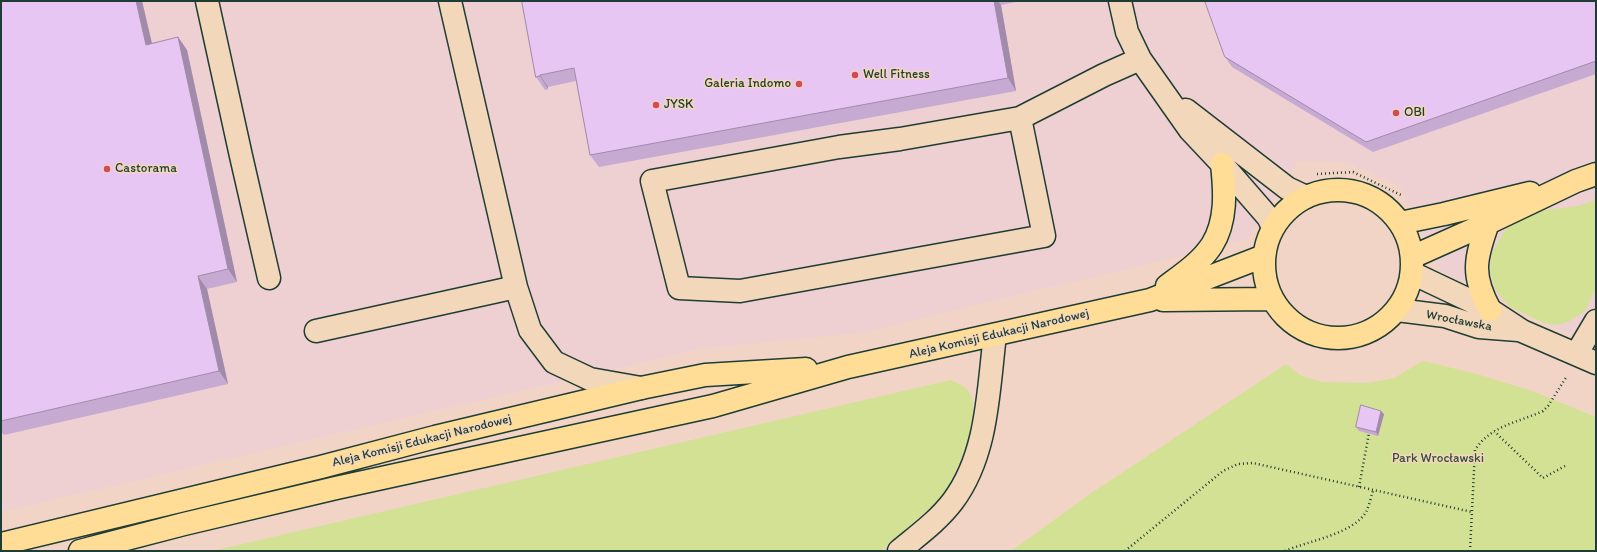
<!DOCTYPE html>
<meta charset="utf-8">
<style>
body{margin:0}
#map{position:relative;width:1597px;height:552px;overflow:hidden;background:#f1d4c5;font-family:Itim,sans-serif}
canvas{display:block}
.frame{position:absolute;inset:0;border:2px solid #1f3d34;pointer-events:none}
</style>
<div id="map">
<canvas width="1597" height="552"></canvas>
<div class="frame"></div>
</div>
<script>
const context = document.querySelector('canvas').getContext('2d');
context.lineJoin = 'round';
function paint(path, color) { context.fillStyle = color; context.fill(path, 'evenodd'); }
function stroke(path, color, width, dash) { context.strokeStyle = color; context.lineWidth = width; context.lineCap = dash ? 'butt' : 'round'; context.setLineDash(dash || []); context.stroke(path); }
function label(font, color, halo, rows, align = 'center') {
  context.font = font + ' Itim,sans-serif'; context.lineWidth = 3; context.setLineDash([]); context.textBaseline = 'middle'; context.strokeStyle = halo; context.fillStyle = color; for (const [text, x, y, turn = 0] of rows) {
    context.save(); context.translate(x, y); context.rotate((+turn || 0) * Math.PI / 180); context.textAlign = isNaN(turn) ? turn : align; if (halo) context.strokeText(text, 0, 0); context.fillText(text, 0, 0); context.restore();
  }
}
const built = new Path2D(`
 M1,1H1596V347L1441,271L1399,185L1348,163L1298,161L1247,240L860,333L705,348L1,512Z`);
const green = new Path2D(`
 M1596,200V288L1585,311L1568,322L1556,325L1544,323L1510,307L1496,291L1490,272L1492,252L1506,229L1513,222L1537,211L1578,206Z
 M1423,361L1477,374L1532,391L1596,417V551H1011L1090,494L1286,364L1300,375L1321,382L1369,383L1394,378Z
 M951,380C957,383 965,386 969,392C984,413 954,482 939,500L881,551H212Z`);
const path = new Path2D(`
 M1317,174L1353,172L1403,196
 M1494,431L1543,478L1565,466
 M1359,487L1369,433
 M1125,551L1223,471L1238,464L1253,463L1472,512
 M1285,551C1308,541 1353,534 1366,512C1369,506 1371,497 1373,491
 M1470,551L1475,450C1490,426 1519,422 1543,411L1548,406L1567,376`);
const minor = new Path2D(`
 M207,1L241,156L269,278
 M450,1L516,287L530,330L554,362L590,379L641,388
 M1120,1L1127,32L1140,59L1190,130L1222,164L1268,217L1273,227
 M1186,110L1287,188L1306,197
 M1020,118L1044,236L740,291L679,288L652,181L839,147L900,139L1020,118L1104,75L1140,59
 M1412,273L1490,310L1522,331L1596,363
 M1397,310L1445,316L1479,327L1518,330
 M316,331L516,287
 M1577,353L1596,321
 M899,551C917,536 938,521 953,501C988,454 988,391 995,335`);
const major = new Path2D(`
 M1264 264a74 74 0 1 1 148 0a74 74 0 1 1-148 0Z
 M1400,223L1444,214L1530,193
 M1488,223C1475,259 1471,275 1490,310
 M1412,257L1488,223L1576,181L1596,174
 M1167,286C1183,274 1201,262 1212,245C1227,221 1225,191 1222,164
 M1163,300L1272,299
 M1,544L321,467L435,437L641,388L705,375L806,369
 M80,551L184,524L336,488L713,406L848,367L1150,300L1264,256`);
const wall = new Path2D(`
 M1,1H142L152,43L178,37L187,50L237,282L207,289L228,384L4,435L1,431Z
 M522,1H1021L1001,5L1016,91L599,167L590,155L576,81L548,87V89L545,90L536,77Z
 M1596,1V74L1373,152L1232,67L1225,57Z
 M1384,414L1378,436L1359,431L1356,427Z`);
const shadedWall = new Path2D(`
 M136,1H142L155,57L146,45Z
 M994,1H998L1001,5L1016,91L1008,78Z
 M178,37L187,50L237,282L228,269Z
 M540,75L548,87V89L540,76Z
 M198,276L207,289L228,384L219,371Z
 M1381,411L1384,414L1378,436L1376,432Z`);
const building = new Path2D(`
 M1,1H136L146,45L178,37L228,269L198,276L219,371L1,421Z
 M522,1H994L1008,78L590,155L574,68L540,75V76L536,77Z
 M1205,1H1596V61L1366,142L1225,57Z
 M1361,405L1381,411L1376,432L1356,427Z`);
const markers = [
 [855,75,4,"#d1495b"],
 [799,84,4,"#d1495b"],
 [656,105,4,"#d1495b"],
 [1396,113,4,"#d1495b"],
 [107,169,4,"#d1495b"]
];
const poiNames = [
 ["Well Fitness",863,75],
 ["Galeria Indomo",791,84,"right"],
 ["JYSK",664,105],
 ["OBI",1404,113],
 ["Castorama",115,169]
];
const streetNames = [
 ["Wrocławska",1459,321,11],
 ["Aleja Komisji Edukacji Narodowej",999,334,-13],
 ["Aleja Komisji Edukacji Narodowej",422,441,-14]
];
const parkNames = [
 ["Park Wrocławski",1438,459]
];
paint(built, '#eed0d3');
paint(green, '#d3e194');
stroke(minor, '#1f3d34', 25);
stroke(major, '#1f3d34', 25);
stroke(path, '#1f3d34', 2.5, [1, 3]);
stroke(minor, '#f3d7ba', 22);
stroke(major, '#ffdd96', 22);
paint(wall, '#c7aad1');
paint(shadedWall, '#a28baa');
paint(building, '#e7c6f3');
stroke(building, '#a28baa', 1);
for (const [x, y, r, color] of markers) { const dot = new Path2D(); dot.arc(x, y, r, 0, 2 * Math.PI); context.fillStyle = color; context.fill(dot); stroke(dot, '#f3d7ba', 1.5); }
label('13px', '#1f3d34', '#f3d7ba', poiNames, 'left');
label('13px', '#1f3d34', '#f3d7ba', streetNames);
label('13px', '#314d3e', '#f3d7ba', parkNames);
</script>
